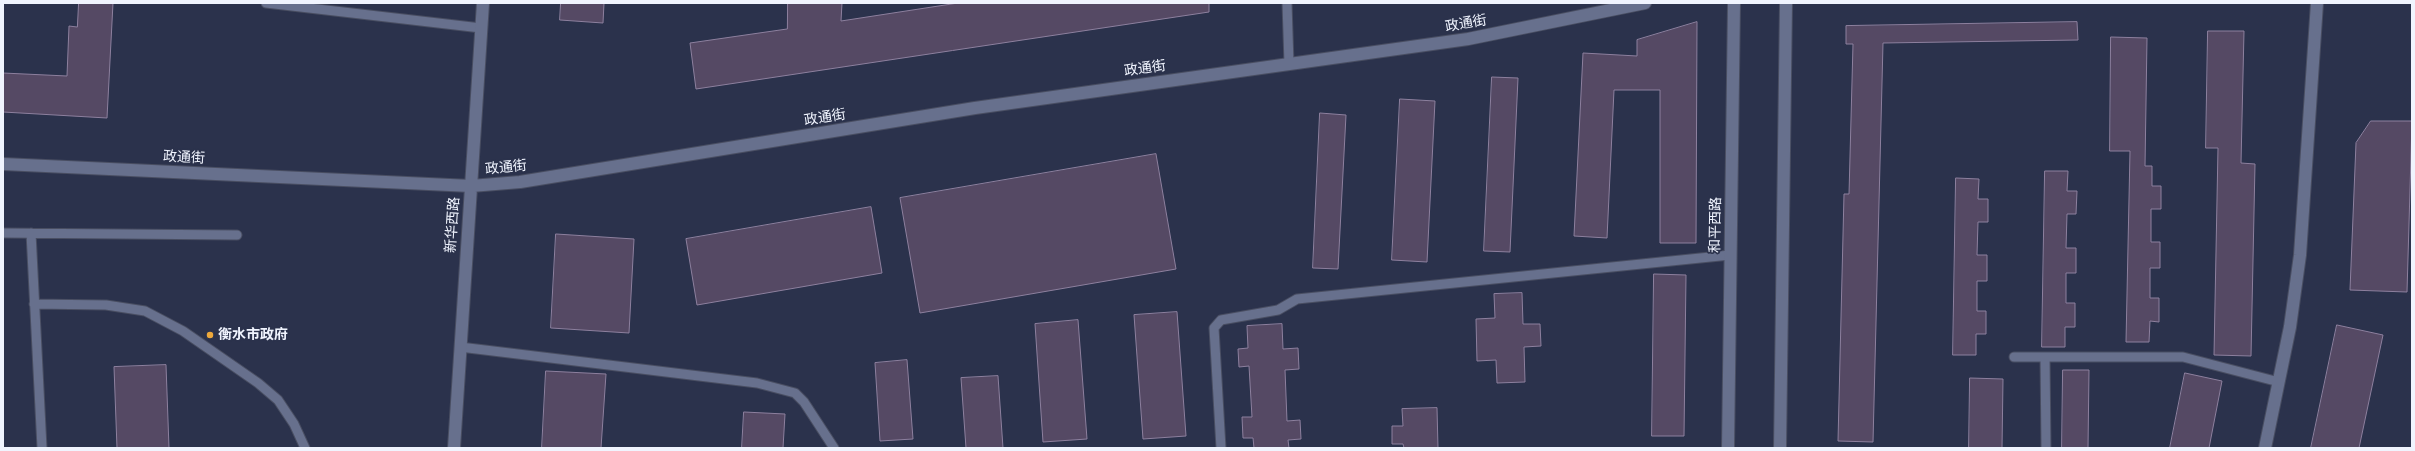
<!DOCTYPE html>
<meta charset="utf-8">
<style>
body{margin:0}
#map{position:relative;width:2415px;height:451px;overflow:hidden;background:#2b324c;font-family:"Times New Roman",serif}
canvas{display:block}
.frame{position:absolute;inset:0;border:4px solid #f0f4fe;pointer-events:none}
</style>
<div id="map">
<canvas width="2415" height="451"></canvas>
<div class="frame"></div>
</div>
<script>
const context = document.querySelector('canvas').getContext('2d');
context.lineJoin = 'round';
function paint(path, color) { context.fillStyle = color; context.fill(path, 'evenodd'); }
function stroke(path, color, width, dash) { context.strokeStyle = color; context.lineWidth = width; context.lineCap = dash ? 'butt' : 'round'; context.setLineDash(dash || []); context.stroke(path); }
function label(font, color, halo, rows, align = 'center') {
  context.font = font + ' "Times New Roman","Noto Sans SC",serif'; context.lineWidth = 3.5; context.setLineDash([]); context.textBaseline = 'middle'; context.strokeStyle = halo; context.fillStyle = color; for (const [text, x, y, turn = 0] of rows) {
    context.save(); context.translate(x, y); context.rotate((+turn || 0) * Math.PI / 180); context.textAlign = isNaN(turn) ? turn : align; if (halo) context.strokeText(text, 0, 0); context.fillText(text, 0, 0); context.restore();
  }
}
const building = new Path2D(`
 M79,3H113L107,118L3,112V73L67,76L69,26L77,27Z
 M561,3H604L603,23L560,20Z
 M788,3H842L841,21L958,3H1209V12L696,89L690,43L787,29Z
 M1697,22L1696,243H1660V90H1614L1607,238L1574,236L1583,53L1637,56V40Z
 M2077,22L2078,40L1883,43L1873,442L1838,441L1844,194H1849L1853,44H1846V26Z
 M2208,31H2244L2241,163L2255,164L2251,356L2214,355L2218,148H2206Z
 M2111,37L2147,38L2145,166H2152V186H2161V209H2151V242H2160V268H2150V298H2159V322L2150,321L2149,342H2126L2130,151H2110Z
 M1492,77L1518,78L1510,252L1484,251Z
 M1400,99L1435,101L1427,262L1392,260Z
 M1320,113L1346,115L1338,269L1313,268Z
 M2371,121H2412L2407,292L2350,290L2356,143Z
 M1156,154L1176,269L920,313L900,198Z
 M2045,171H2068L2067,191H2077L2076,214H2067L2066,248H2076V273H2066V303H2075V327H2065V347H2042Z
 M1956,178L1979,179L1978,199H1988V222H1978L1977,255H1987V281H1977V311H1986V334H1976V355H1953Z
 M871,207L882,273L697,305L686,239Z
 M556,234L634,239L629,333L551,328Z
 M1654,274L1686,275L1684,436H1652Z
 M1522,293L1523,324H1540L1541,346L1524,347L1525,382L1497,383L1496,360L1477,361L1476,319L1495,318L1494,294Z
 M1177,312L1186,436L1143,439L1134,315Z
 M1078,320L1087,439L1043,442L1035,324Z
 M1282,324L1283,349L1298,348L1299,369L1285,370L1287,421L1300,420L1301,439L1288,440L1289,448H1254L1253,438H1243L1242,417H1252L1249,366L1239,367L1238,349L1248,348L1247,326Z
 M2337,325L2383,335L2359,448H2311Z
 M907,360L913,439L880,441L875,363Z
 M166,365L169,448H117L114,367Z
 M2063,370H2089L2088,448H2062Z
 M546,371L606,374L601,448H542Z
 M2185,373L2222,381L2209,448H2170Z
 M998,376L1003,448H966L961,378Z
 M1970,378L2003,379L2002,448H1969Z
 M1437,408L1438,448H1404L1403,444H1392V426H1403L1402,409Z
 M744,412L785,414L783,448H742Z`);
const lane = new Path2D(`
 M266,3L481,28
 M1287,3L1289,64
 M3,233L237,235
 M31,233L42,448
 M34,304L106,305L145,311L183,331L258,383L278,400L294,424L305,448
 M460,347L757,383L795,393L804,402L834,448
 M2014,357H2183L2279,382
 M2045,357L2046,448
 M1221,448L1214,328L1221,320L1278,310L1297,299L1730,255`);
const street = new Path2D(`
 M2265,448L2290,327L2300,255L2317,3`);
const secondary = new Path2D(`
 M3,164L471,186L520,182L975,108L1468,39L1645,3
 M454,448L483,3
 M1728,448L1734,3
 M1780,448L1786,3`);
const markers = [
 [210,335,4,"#eda83b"]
];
const streetNames = [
 ["政通街",1466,24,-10],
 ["政通街",1145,69,-8],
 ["政通街",825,118,-9],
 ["政通街",184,158,3],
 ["政通街",506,168,-6],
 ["新华西路",453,225,-86],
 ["和平西路",1716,225,-89]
];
const poiNames = [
 ["衡水市政府",218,335]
];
paint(building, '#554964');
stroke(building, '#8d809e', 1);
stroke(lane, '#494e62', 11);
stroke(street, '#494e62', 14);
stroke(secondary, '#494e62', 14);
stroke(lane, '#67708d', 9);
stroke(street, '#67708d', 12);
stroke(secondary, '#67708d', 12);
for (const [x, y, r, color] of markers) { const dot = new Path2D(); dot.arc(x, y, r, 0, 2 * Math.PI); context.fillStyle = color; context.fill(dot); stroke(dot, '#2b324c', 1.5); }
label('14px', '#f0f4fe', '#2b324c', streetNames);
label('bold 14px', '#f0f4fe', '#2b324c', poiNames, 'left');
</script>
